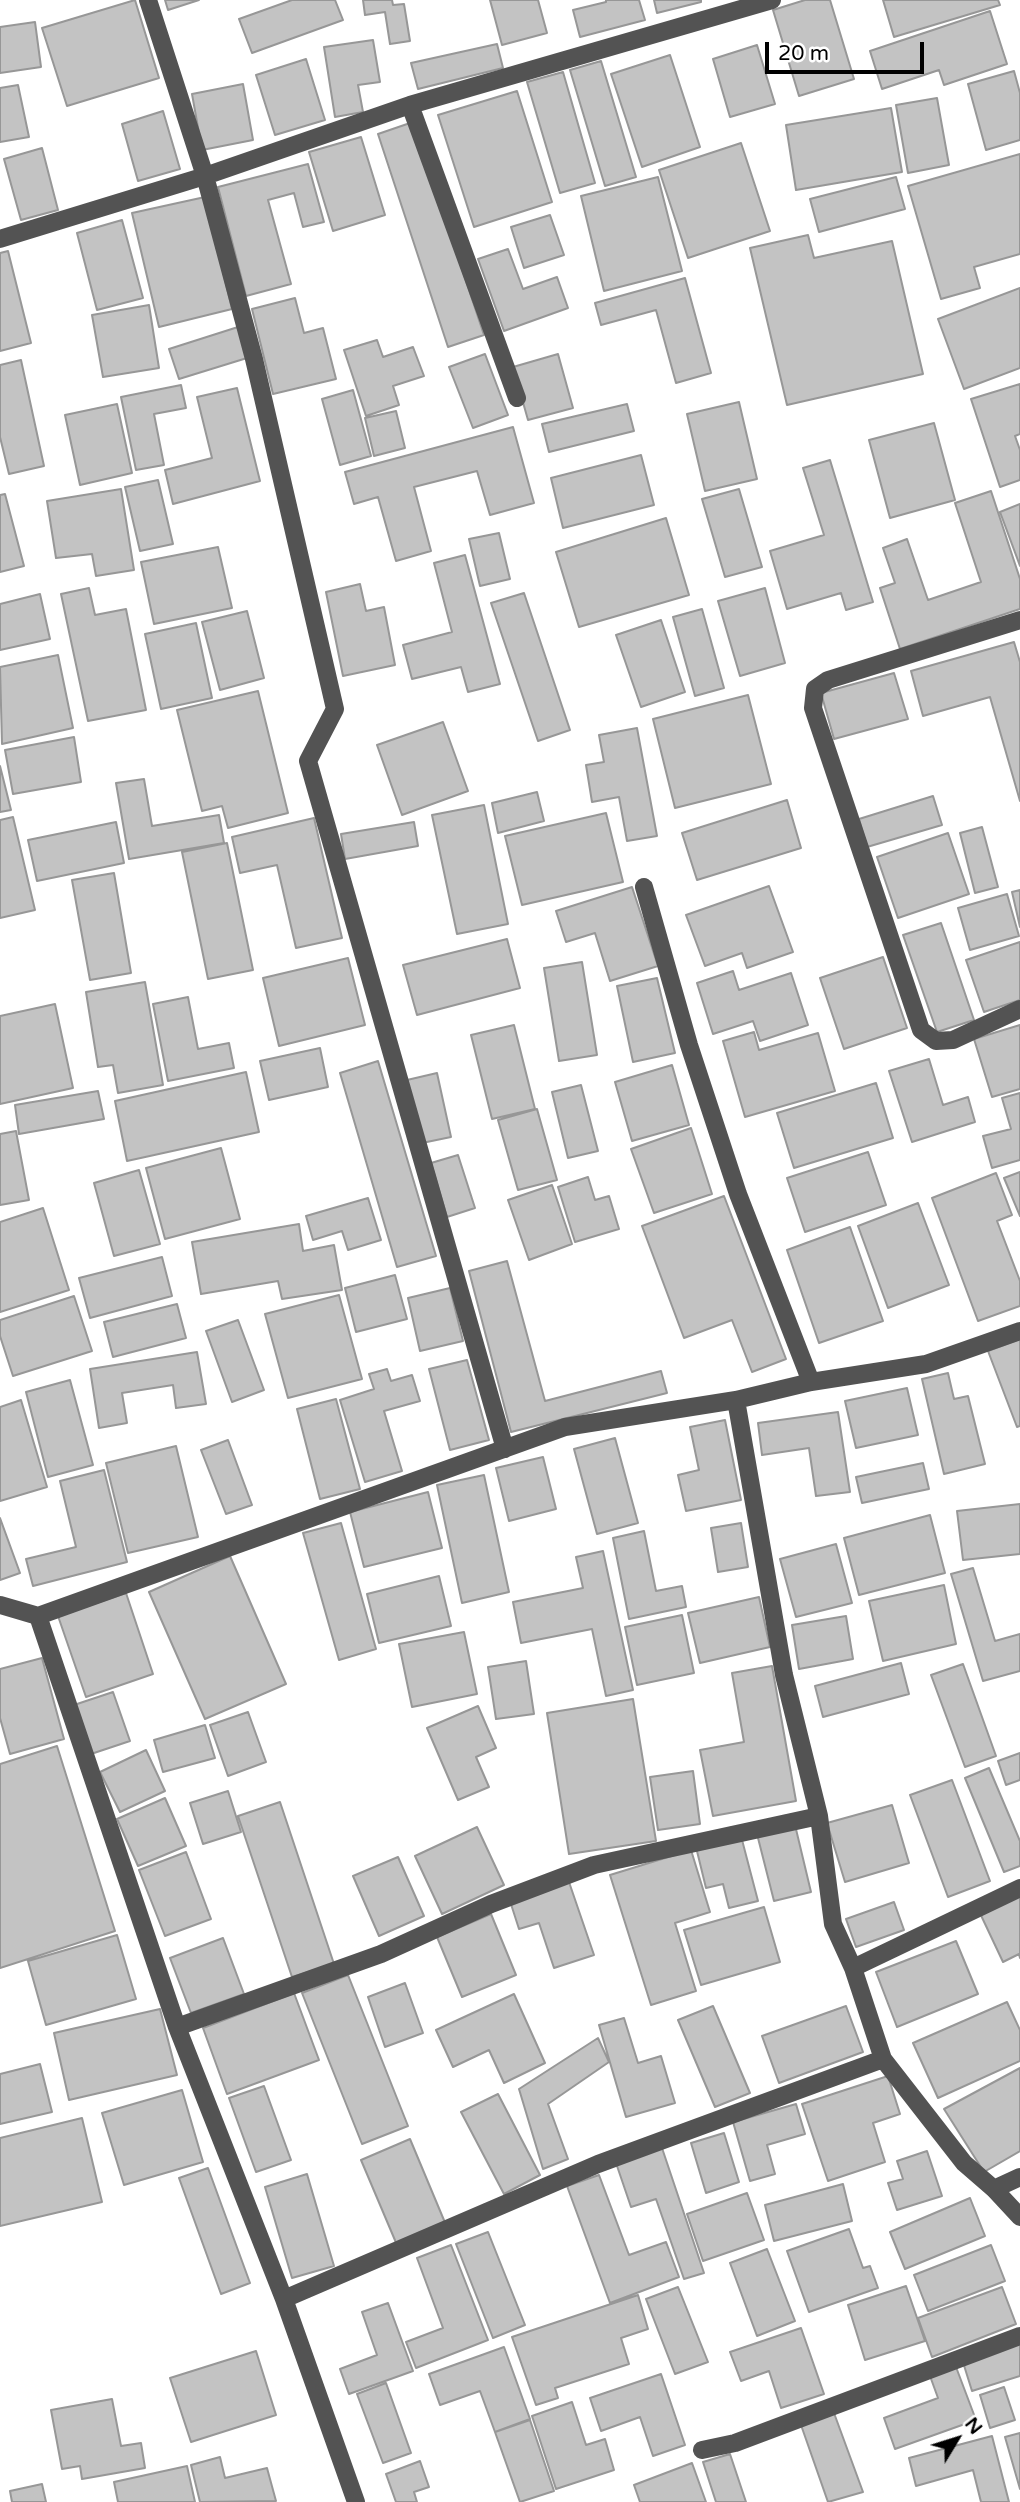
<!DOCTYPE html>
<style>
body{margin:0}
#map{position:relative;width:1020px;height:2502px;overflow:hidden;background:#fff;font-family:"Varela Round",sans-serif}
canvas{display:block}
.north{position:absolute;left:922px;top:2404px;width:70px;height:70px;-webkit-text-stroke:5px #fff;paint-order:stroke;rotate:52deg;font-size:19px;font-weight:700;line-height:28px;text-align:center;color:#000}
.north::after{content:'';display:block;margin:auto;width:24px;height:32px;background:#000;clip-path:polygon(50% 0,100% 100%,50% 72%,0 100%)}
.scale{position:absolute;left:765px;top:42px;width:159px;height:32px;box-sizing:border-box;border:4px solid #000;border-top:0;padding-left:9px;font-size:21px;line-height:24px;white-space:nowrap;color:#000;-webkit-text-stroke:5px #fff;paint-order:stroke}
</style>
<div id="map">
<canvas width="1020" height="2502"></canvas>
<div class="north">N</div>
<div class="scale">20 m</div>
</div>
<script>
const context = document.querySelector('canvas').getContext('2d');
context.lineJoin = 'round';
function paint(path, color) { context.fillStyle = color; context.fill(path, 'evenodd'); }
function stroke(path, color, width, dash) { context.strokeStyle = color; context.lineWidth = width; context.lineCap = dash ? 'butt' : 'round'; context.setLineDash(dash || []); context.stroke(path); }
const building = new Path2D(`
 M135,0L159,78L67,106L42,28Z
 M165,0H199L168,10Z
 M292,0H335L343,20L252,53L239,19Z
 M363,0H392L393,5L404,4L410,41L390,44L385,12L365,15Z
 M490,0H538L547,33L502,45Z
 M606,0H639L645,20L580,37L573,10L606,2Z
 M654,0H701V2L657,13Z
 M805,0H830L854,79L799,96L773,10Z
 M883,0H998L1000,5L894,37Z
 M990,11L1007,64L944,85L939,70L882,89L870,51Z
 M35,22L41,67L0,73V27Z
 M373,40L380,82L358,85L363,112L335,117L324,47Z
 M497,44L503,68L418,89L411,63Z
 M757,45L775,104L730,117L713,59Z
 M670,55L700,147L642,167L611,74Z
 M306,59L325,120L275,135L256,75Z
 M601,61L636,177L605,186L570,70Z
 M1014,71L1020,93V140L986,150L968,84Z
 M563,72L595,183L560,193L527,82Z
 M243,84L253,140L202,150L192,94Z
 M18,85L29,137L0,142V88Z
 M517,91L552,202L474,227L438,115Z
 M937,98L949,165L908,173L896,105Z
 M891,108L902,172L796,190L786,125Z
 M163,111L180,169L138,181L122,124Z
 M413,122L484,335L448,347L378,134Z
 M361,137L385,215L333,231L309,152Z
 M741,143L770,231L688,258L659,170Z
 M42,148L58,210L21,220L4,159Z
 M1020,154V254L974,267L980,288L941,299L908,186Z
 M308,164L324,222L303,227L294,193L268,200L291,284L246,296L218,187Z
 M658,177L682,271L604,291L581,196Z
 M896,177L905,209L819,232L810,199Z
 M205,197L232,309L159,327L132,213Z
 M550,215L564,255L524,268L511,227Z
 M122,220L143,298L97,310L77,233Z
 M808,235L814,258L892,241L923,374L787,405L750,248Z
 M508,249L523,289L557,277L568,308L504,331L478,259Z
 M8,251L31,343L0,351V253Z
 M685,278L711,373L676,383L656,310L601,325L595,303Z
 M1020,288V368L964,389L938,319Z
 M295,298L304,333L323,328L336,379L273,394L252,309Z
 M149,305L159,368L103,377L92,315Z
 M238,327L247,358L179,379L169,349Z
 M377,340L383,357L413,347L424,376L393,386L399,405L366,416L344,350Z
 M485,354L508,415L473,428L449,367Z
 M558,354L573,408L528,420L513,367Z
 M21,360L44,466L9,474L0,437V365Z
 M1020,384V434L1015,436L1020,450V480L1000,487L971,399Z
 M181,385L186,408L154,414L164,465L136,470L121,397Z
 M237,388L260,481L173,504L165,470L212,458L197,397Z
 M353,390L371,456L340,465L322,399Z
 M739,402L757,479L705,491L687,414Z
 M117,404L132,473L80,485L65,415Z
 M627,404L634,431L549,452L542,424Z
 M396,411L405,448L374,456L365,418Z
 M934,423L955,500L890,518L869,440Z
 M513,427L534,503L490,515L477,471L414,487L431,551L396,561L378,497L354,504L345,472Z
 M641,455L654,505L563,528L551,478Z
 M830,460L873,602L846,610L841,593L787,609L770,551L824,535L803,468Z
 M158,480L173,544L140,551L125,487Z
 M121,489L134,570L96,576L92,554L56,558L47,501Z
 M739,489L762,567L725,577L702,499Z
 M991,491L1020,579V609L900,649L880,588L895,583L883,548L907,539L928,600L981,582L955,503Z
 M5,494L24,566L0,572V495Z
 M1020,504V566L1000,512Z
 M666,518L689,595L579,627L556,552Z
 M499,533L510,579L480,586L469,539Z
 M218,547L232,608L154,624L141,562Z
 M465,555L500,684L468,692L461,667L412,679L403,645L452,632L434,563Z
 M360,584L366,611L384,607L395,665L343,676L326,592Z
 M89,588L95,615L126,609L146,710L88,721L61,594Z
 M765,588L785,663L740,676L718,601Z
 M524,593L570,730L538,741L491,603Z
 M40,594L50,639L0,650V604Z
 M702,609L724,688L695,696L673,617Z
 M247,611L264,678L220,690L202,622Z
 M661,620L685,692L641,707L616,635Z
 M196,623L212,698L161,709L145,634Z
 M1014,642L1020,662V801L990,697L923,716L911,671Z
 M58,655L73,728L2,744L0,667Z
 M894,673L908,719L834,739L821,693Z
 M258,691L288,813L228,828L222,806L202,811L177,710Z
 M748,695L771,784L675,808L653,719Z
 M443,722L468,791L402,815L377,745Z
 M637,728L657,836L627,841L619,797L592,802L586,765L604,762L599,735Z
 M74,737L81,782L13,794L5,750Z
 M0,766L11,810L0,812Z
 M144,779L152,826L219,815L224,843L129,859L116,783Z
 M537,792L544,821L498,833L492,803Z
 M933,796L942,825L867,847L859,819Z
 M787,800L801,848L697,880L682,833Z
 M484,805L508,924L457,934L432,815Z
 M606,813L623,882L522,905L505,836Z
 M13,817L35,910L0,918V820Z
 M314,818L342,938L296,948L277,865L240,873L232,837Z
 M116,822L124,863L37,881L28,840Z
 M414,822L418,846L345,859L341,834Z
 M982,827L998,887L975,893L960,833Z
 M948,833L969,894L898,918L877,857Z
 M227,843L253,970L208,979L182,852Z
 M114,873L131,973L90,980L72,880Z
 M769,886L793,952L747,968L742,953L705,966L686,915Z
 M632,887L658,966L610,981L595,933L566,942L556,911Z
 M1020,890V927L1012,892Z
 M1007,894L1019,936L970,950L958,908Z
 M941,923L974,1020L937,1032L903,935Z
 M507,939L520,988L417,1015L403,965Z
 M1020,942V1000L984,1012L966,960Z
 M883,957L907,1028L844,1049L820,978Z
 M348,958L365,1025L279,1046L263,978Z
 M582,962L597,1055L559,1061L544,968Z
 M733,971L739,990L791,973L808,1025L760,1041L753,1021L713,1034L697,983Z
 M657,978L675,1053L633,1062L617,986Z
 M145,982L163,1085L118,1093L113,1065L98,1067L86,992Z
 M188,997L198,1049L229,1043L234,1068L168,1081L153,1004Z
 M55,1004L73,1088L0,1104V1016Z
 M514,1025L535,1109L492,1119L471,1035Z
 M1020,1025V1089L992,1097L974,1039Z
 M754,1032L759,1050L818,1033L835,1091L745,1117L723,1041Z
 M320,1048L328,1087L269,1100L260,1061Z
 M929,1059L943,1105L968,1097L975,1122L912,1142L889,1071Z
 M378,1061L436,1256L397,1267L340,1073Z
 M672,1065L689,1125L632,1141L615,1082Z
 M246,1072L259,1132L127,1161L115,1101Z
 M437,1073L451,1137L422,1143L407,1080Z
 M876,1083L893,1138L794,1168L777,1113Z
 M581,1085L598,1151L568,1158L552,1092Z
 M98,1091L104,1119L19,1134L15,1105Z
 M1020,1093V1160L992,1168L983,1136L1011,1129L1002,1098Z
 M537,1109L557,1180L518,1190L498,1120Z
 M691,1128L712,1194L654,1213L631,1149Z
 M16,1131L29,1200L0,1205V1134Z
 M221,1148L240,1219L165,1239L146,1168Z
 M868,1152L886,1205L805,1232L787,1178Z
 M458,1155L475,1208L447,1217L431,1163Z
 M139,1170L160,1244L114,1256L94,1183Z
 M1020,1172V1216L1004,1178Z
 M996,1173L1012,1215L997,1221L1020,1281V1306L978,1321L932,1198Z
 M588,1177L595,1200L609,1196L619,1229L575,1242L558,1187Z
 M552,1185L572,1244L529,1260L508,1200Z
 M724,1196L786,1359L752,1372L732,1320L684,1338L642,1226Z
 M368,1198L381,1240L348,1250L342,1231L313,1240L306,1216Z
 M918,1203L949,1285L888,1308L858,1226Z
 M43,1208L69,1290L0,1312V1222Z
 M299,1224L303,1251L334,1245L342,1290L282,1299L278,1281L201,1294L192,1242Z
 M850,1227L883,1321L819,1343L787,1250Z
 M162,1257L172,1296L90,1318L79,1278Z
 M507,1261L545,1401L661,1371L667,1393L511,1432L469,1271Z
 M395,1275L407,1319L356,1332L345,1288Z
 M450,1288L463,1341L420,1351L408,1298Z
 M339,1295L362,1379L288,1398L265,1314Z
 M74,1296L92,1351L13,1376L0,1336V1320Z
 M177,1304L186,1338L113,1357L104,1322Z
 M238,1320L264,1390L232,1402L206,1331Z
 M1020,1339V1426L1017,1427L988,1351Z
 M197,1352L206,1404L176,1408L173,1385L122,1393L127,1423L99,1428L90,1369Z
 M467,1360L489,1440L450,1450L429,1369Z
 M387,1369L391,1381L412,1375L420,1401L384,1411L402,1471L365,1482L340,1400L374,1389L369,1374Z
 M948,1373L954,1399L968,1396L985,1464L944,1474L922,1379Z
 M70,1380L93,1465L48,1477L26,1392Z
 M907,1388L918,1435L856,1448L845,1401Z
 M336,1399L360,1489L320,1499L297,1409Z
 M21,1400L47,1487L0,1501V1407Z
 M838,1412L850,1492L816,1496L809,1448L762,1455L758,1423Z
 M725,1420L741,1500L686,1511L678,1475L699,1470L690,1427Z
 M615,1438L638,1523L597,1534L574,1449Z
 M228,1440L252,1505L226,1514L201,1450Z
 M176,1446L198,1537L128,1553L106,1463Z
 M543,1457L556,1509L509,1521L496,1468Z
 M923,1463L929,1489L862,1503L856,1477Z
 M104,1470L127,1562L33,1586L26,1559L76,1547L60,1481Z
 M484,1475L509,1592L462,1603L437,1485Z
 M428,1492L442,1548L364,1567L350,1512Z
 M1020,1504V1554L963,1560L957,1511Z
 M930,1515L945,1573L859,1595L844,1538Z
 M0,1518L20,1573L0,1580Z
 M341,1523L376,1649L339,1660L303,1533Z
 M741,1523L748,1567L718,1572L711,1528Z
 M644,1531L656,1591L682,1586L686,1607L629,1619L613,1538Z
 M836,1544L852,1603L796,1617L780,1559Z
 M603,1551L633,1690L606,1696L592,1629L521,1643L513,1602L583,1588L576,1557Z
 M230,1556L286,1684L205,1719L149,1592Z
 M973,1568L995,1641L1020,1634V1671L983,1681L951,1574Z
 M439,1576L451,1626L379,1643L367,1594Z
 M944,1585L956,1644L883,1661L869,1601Z
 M126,1593L153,1674L86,1697L58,1616Z
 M759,1597L770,1647L700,1663L688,1613Z
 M682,1615L694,1673L637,1685L625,1627Z
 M846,1616L853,1659L799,1669L792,1625Z
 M464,1632L477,1694L412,1707L399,1644Z
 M42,1658L64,1739L10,1754L0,1718V1669Z
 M526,1661L534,1714L496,1719L488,1667Z
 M901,1663L909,1694L823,1717L815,1686Z
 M963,1664L996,1756L965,1767L931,1675Z
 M772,1666L796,1801L713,1816L700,1750L744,1742L732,1673Z
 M113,1692L130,1741L91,1754L74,1705Z
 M633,1699L656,1841L569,1854L547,1713Z
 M478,1706L496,1748L476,1757L489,1787L458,1800L427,1728Z
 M248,1712L266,1762L228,1776L210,1725Z
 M205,1725L215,1758L163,1772L154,1740Z
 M57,1746L115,1931L0,1968V1764Z
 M146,1750L165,1791L120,1812L100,1772Z
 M1020,1753V1780L1006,1785L998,1761Z
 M989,1768L1020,1841V1866L1004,1872L965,1778Z
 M693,1771L700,1824L658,1830L650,1777Z
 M952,1780L990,1881L948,1897L910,1795Z
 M228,1791L241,1832L203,1844L190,1803Z
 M165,1798L186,1846L138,1866L117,1819Z
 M280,1802L334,1964L292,1977L238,1816Z
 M892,1805L909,1863L845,1882L827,1823Z
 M795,1825L811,1892L774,1901L757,1834Z
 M477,1827L504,1885L442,1914L415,1856Z
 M741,1836L758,1901L729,1908L723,1884L706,1888L696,1847Z
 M691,1850L710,1912L675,1923L696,1991L651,2005L610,1875Z
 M186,1852L211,1919L165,1936L139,1870Z
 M398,1857L424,1916L379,1936L353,1876Z
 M569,1882L594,1955L554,1968L539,1923L519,1929L510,1901Z
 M1020,1892V1958L1019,1954L1003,1962L978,1909Z
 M894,1902L904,1930L856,1947L846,1919Z
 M764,1907L780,1962L701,1985L684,1930Z
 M491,1914L516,1975L462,1997L437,1937Z
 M117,1935L136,1999L46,2025L28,1961Z
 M223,1938L244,1994L191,2013L170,1958Z
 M956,1941L978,1994L897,2027L876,1972Z
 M348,1975L408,2126L362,2144L302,1993Z
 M405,1983L423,2033L385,2047L368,1997Z
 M294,1993L319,2060L227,2094L203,2028Z
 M514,1994L545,2063L504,2083L489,2050L453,2067L436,2030Z
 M1007,2002L1020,2030V2061L938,2098L913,2043Z
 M713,2006L750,2093L715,2107L678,2020Z
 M846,2006L863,2052L779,2083L762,2036Z
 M160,2009L177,2075L69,2100L54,2033Z
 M624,2018L638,2063L661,2056L675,2103L626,2117L599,2025Z
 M598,2038L609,2062L548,2104L568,2159L543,2169L519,2089Z
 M40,2064L52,2112L0,2124V2074Z
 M1020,2068V2151L984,2172L944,2109Z
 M888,2076L900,2114L873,2123L885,2162L828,2181L802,2104Z
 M264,2086L291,2160L256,2172L229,2098Z
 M182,2090L203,2162L124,2185L102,2113Z
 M498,2094L540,2175L504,2194L461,2112Z
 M796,2104L805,2134L767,2145L775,2174L750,2181L733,2122Z
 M82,2118L102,2202L0,2226V2138Z
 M724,2133L739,2182L706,2193L691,2143Z
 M410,2139L446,2225L397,2245L361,2160Z
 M662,2148L704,2273L684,2279L656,2199L631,2207L616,2163Z
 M927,2151L942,2196L897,2210L888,2183L903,2179L897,2161Z
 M208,2168L250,2283L221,2294L179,2178Z
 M307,2174L334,2266L292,2278L265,2187Z
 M599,2175L629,2255L666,2242L679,2277L610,2303L567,2186Z
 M843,2184L852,2221L774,2241L765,2205Z
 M747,2193L764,2240L703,2261L687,2214Z
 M970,2198L985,2236L905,2269L890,2232Z
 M849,2229L863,2268L870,2266L878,2288L809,2312L787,2251Z
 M488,2232L525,2325L493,2338L456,2244Z
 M451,2245L488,2340L416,2368L406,2342L443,2328L417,2258Z
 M991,2245L1005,2281L928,2311L914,2275Z
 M767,2249L795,2321L757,2336L730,2263Z
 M906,2286L925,2341L865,2360L848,2305Z
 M678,2287L708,2362L675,2374L646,2299Z
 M1002,2287L1016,2324L932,2357L918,2318Z
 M638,2295L648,2329L621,2338L629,2364L555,2388L558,2398L536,2405L512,2337Z
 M388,2303L413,2371L349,2394L340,2369L377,2355L362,2312Z
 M801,2328L824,2394L781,2408L769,2371L741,2381L730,2352Z
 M1020,2340V2376L972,2391L962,2359Z
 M504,2347L530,2419L495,2432L480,2391L440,2405L429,2374Z
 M256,2351L276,2415L191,2442L170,2378Z
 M956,2367L976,2420L895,2449L884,2418L938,2398L930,2376Z
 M661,2374L685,2445L653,2456L640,2417L601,2431L590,2398Z
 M386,2383L411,2453L383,2463L357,2394Z
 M1004,2387L1015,2420L990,2428L980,2395Z
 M112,2399L121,2446L141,2443L145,2468L82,2479L80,2466L62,2469L51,2410Z
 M572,2402L586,2445L605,2439L614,2470L556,2489L532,2416Z
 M834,2413L863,2492L828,2502L801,2425Z
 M530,2420L554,2491L520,2502L495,2432Z
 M1020,2433V2489L1005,2437Z
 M992,2436L1009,2502H981L973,2470L916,2486L909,2458Z
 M730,2454L746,2502H716L703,2462Z
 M220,2457L225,2478L267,2468L276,2501L200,2502L191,2465Z
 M420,2461L429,2487L414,2492L417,2502H396L386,2474Z
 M692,2463L706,2502H640L634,2485Z
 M187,2466L195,2502H118L114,2482Z
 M42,2484L46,2502H12L10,2491Z`);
const minor = new Path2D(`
 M148,0L205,176L254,359L335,709L308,761L505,1449
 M410,105L517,398
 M0,239L205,176L410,105L772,0
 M1020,620L828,680L815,689L813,708L921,1030L936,1041L953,1040L1020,1009
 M644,887L689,1045L738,1194L811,1382
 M1020,1331L926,1364L811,1382L736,1400L784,1675L819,1816L833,1924L853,1968L883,2059L964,2163L994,2189L1020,2217
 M0,1605L38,1616L177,2027L284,2299L356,2502
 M38,1616L565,1427L736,1400
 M853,1968L1020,1888
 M177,2027L381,1954L491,1904L594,1865L819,1816
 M994,2189L1020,2177
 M284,2299L598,2164L883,2059
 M702,2450L735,2443L1020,2336`);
paint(building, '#c3c3c3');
stroke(building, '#979797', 2);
stroke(minor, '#535353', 18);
</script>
